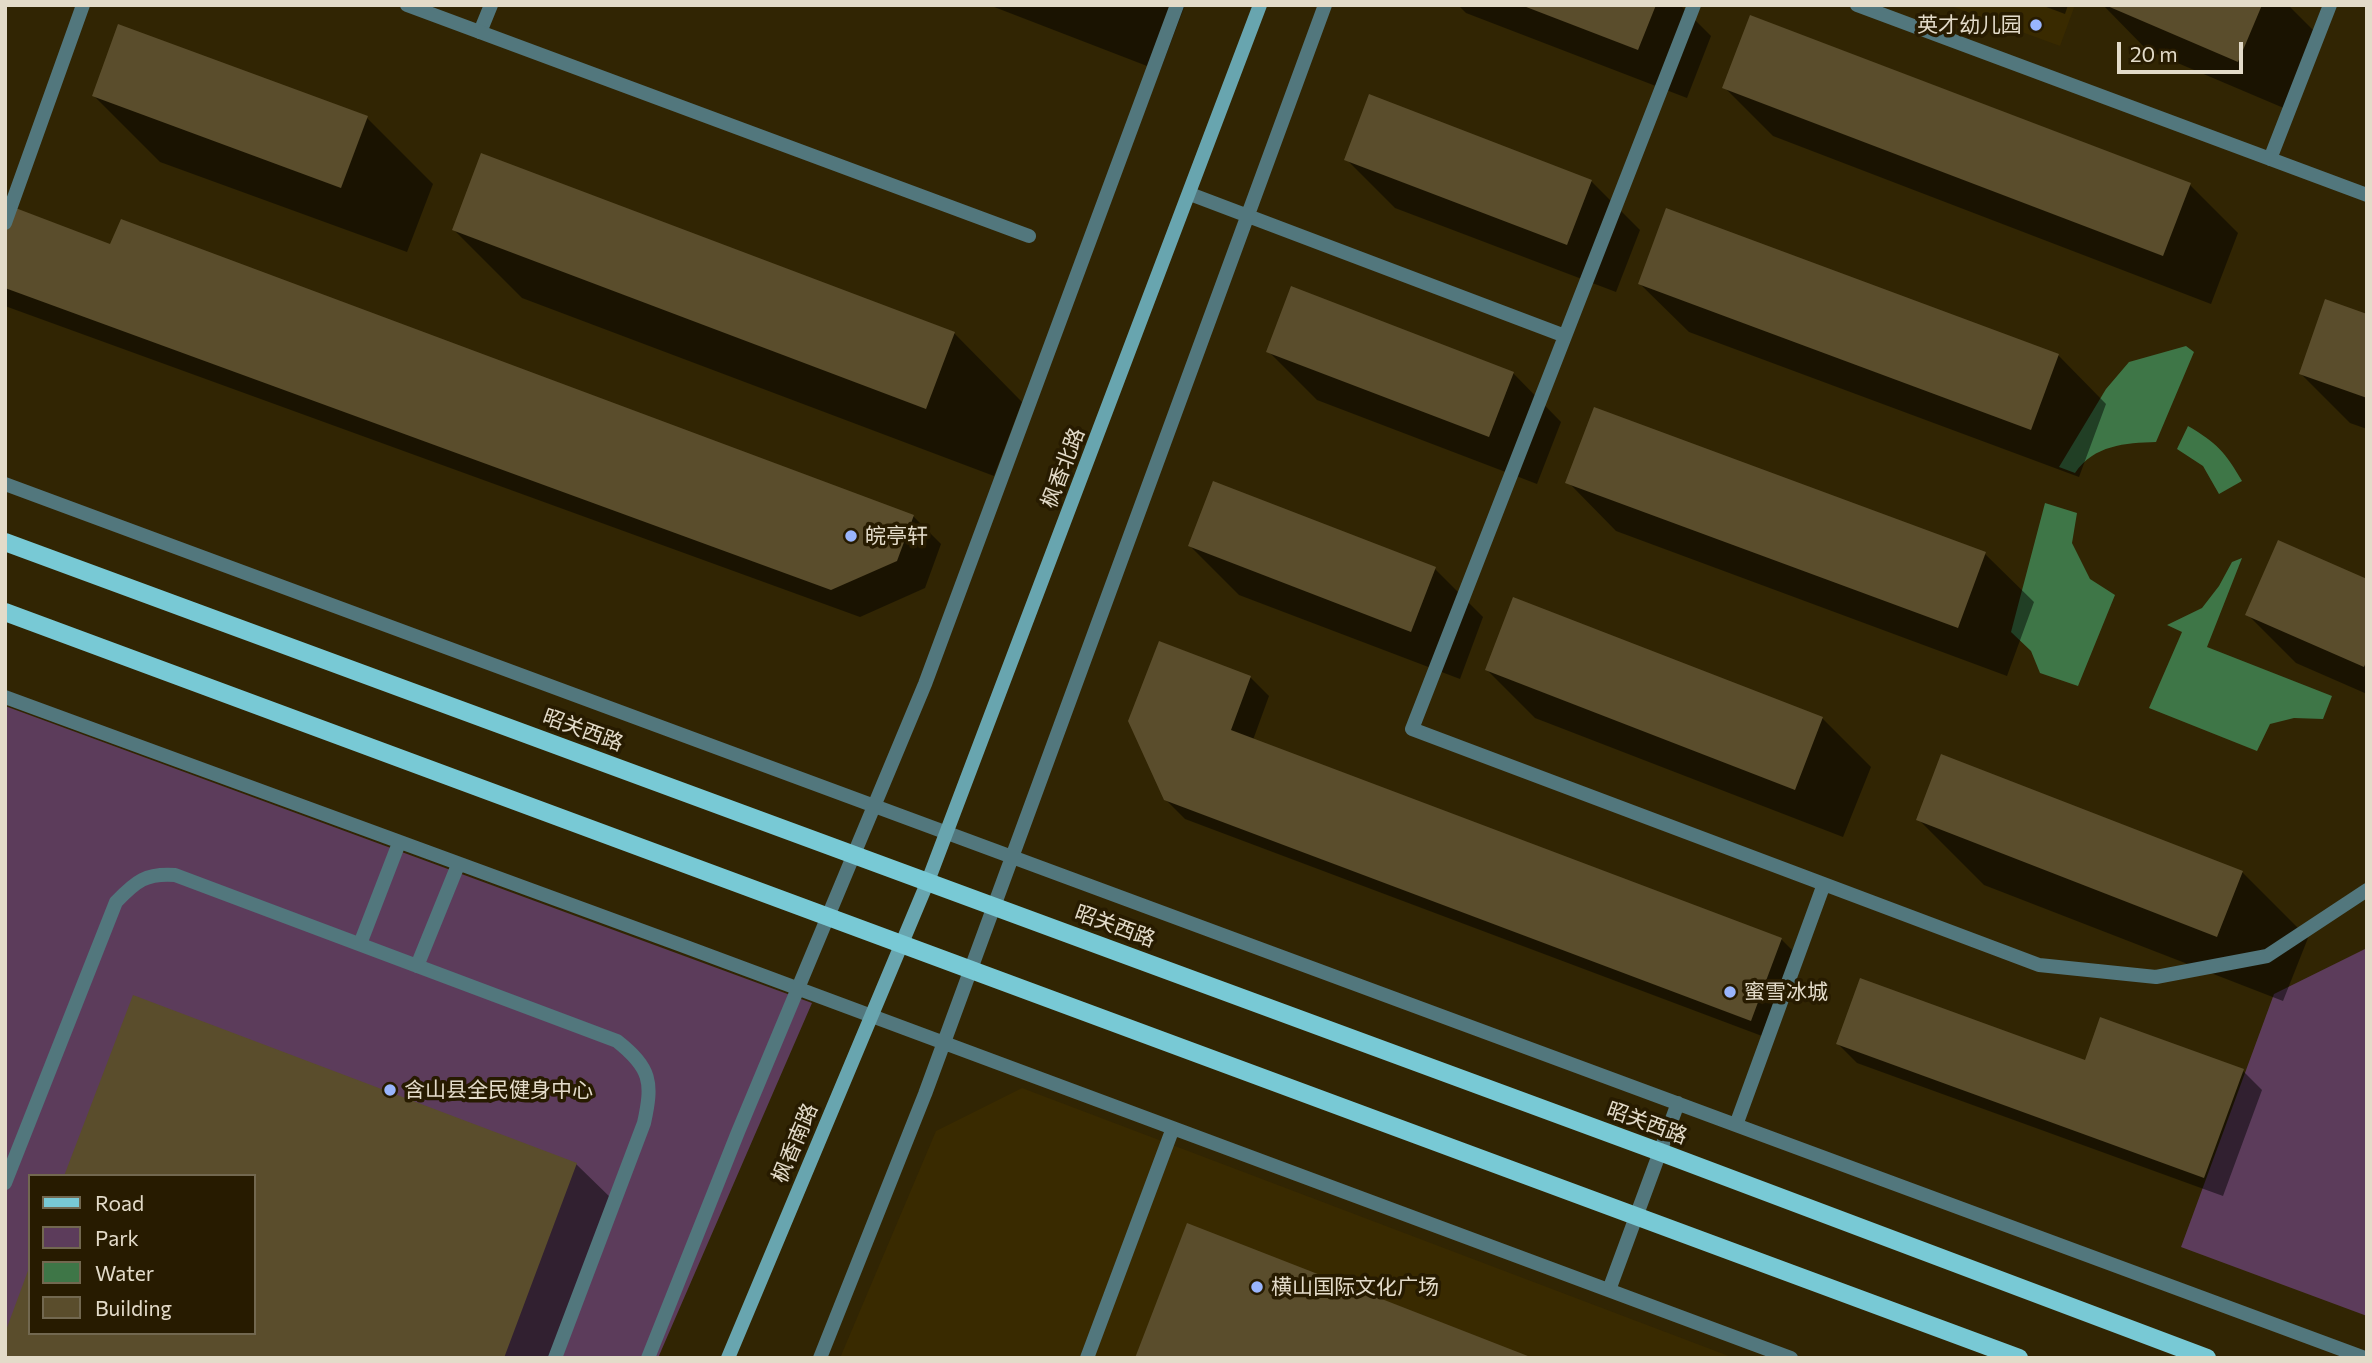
<!DOCTYPE html>
<meta charset="utf-8">
<style>
body{margin:0}
#map{position:relative;width:2372px;height:1363px;overflow:hidden;background:#312503;font-family:Commissioner,sans-serif}
canvas{display:block}
.frame{position:absolute;inset:0;border:7px solid #e3dbc9;pointer-events:none}
.legend{position:absolute;left:28px;top:1174px;width:228px;height:161px;box-sizing:border-box;background:#271b00;border:2px solid #726850;margin:0;padding:9px 12px;list-style:none;font-size:21px;color:#e3dbc9}
.legend li{display:flex;align-items:center;gap:14px;height:35px}
.legend b{width:35px;border:2px solid #726850}
.scale{position:absolute;left:2117px;top:42px;width:126px;height:32px;box-sizing:border-box;border:4px solid #e3dbc9;border-top:0;padding-left:9px;font-size:21px;line-height:24px;white-space:nowrap;color:#e3dbc9;-webkit-text-stroke:5px #271b00;paint-order:stroke}
</style>
<div id="map">
<canvas width="2372" height="1363"></canvas>
<div class="frame"></div>
<ul class="legend">
<li><b style="height:9px;background:#78c9d5"></b>Road</li>
<li><b style="height:19px;background:#5c3c5b"></b>Park</li>
<li><b style="height:19px;background:#3e7647"></b>Water</li>
<li><b style="height:19px;background:#5a4d2c"></b>Building</li>
</ul>
<div class="scale">20 m</div>
</div>
<script>
const context = document.querySelector('canvas').getContext('2d');
context.lineJoin = 'round';
function paint(path, color) { context.fillStyle = color; context.fill(path, 'evenodd'); }
function stroke(path, color, width, dash) { context.strokeStyle = color; context.lineWidth = width; context.lineCap = dash ? 'butt' : 'round'; context.setLineDash(dash || []); context.stroke(path); }
function label(font, color, halo, rows, align = 'center') {
  context.font = font + ' Commissioner,"Noto Sans SC",sans-serif'; context.lineWidth = 7; context.setLineDash([]); context.textBaseline = 'middle'; context.strokeStyle = halo; context.fillStyle = color; for (const [text, x, y, turn = 0] of rows) {
    context.save(); context.translate(x, y); context.rotate((+turn || 0) * Math.PI / 180); context.textAlign = isNaN(turn) ? turn : align; if (halo) context.strokeText(text, 0, 0); context.fillText(text, 0, 0); context.restore();
  }
}
const built = new Path2D(`
 M1948,5H2075L2060,46Z
 M1022,1088L1734,1358H840L936,1131Z`);
const green = new Path2D(`
 M5,706L812,1003L658,1358H5ZM30,1176H254V1333H30Z
 M2367,948V1316L2181,1247L2274,994Z`);
const water = new Path2D(`
 M2186,346L2194,352L2156,442C2125,443 2094,445 2075,473L2059,467L2106,389L2129,362Z
 M2188,426C2217,443 2225,452 2242,481L2219,494L2203,466L2177,449Z
 M2045,503L2077,513L2072,543L2090,579L2115,595L2078,686L2040,673L2031,651L2011,632Z
 M2242,558L2207,647L2332,696L2323,719L2294,718L2270,724L2257,751L2149,708L2182,632L2167,625L2202,608L2219,586L2232,562Z`);
const shadow = new Path2D(`
 M989,5H1185L1160,71Z
 M1458,5H1680L1711,36L1687,98L1466,13Z
 M2041,5H2068L2065,14Z
 M2103,5H2288L2318,35L2286,109L2147,50Z
 M1724,87L2190,185L2238,233L2211,304L1773,136Z
 M94,96L367,118L433,184L407,252L160,162Z
 M1346,159L1591,181L1640,230L1616,292L1395,208Z
 M5,206L111,246L913,516L941,544L925,588L860,617L5,306Z
 M454,230L954,333L1022,402L994,476L522,298Z
 M1640,284L2058,355L2106,404L2079,477L1689,332Z
 M2367,315V429L2350,423L2301,374Z
 M1268,351L1513,373L1561,422L1537,484L1317,400Z
 M1568,482L1985,554L2034,602L2007,676L1616,531Z
 M1190,546L1435,569L1483,617L1460,679L1239,595Z
 M2367,581V694L2296,663L2248,615Z
 M1487,670L1822,718L1871,767L1843,837L1535,718Z
 M1250,677L1269,696L1253,740L1781,939L1800,958L1770,1039L1185,819L1165,799Z
 M1918,819L2242,872L2308,938L2283,1001L1984,885Z
 M1838,1044L2243,1071L2262,1090L2223,1196L1857,1063Z
 M576,1164L613,1200L553,1358H5V1338L30,1273V1333H254V1176Z`);
const building = new Path2D(`
 M1521,5H1656L1638,50Z
 M2105,5H2262L2238,62Z
 M1750,15L2191,183L2163,256L1722,88Z
 M118,24L368,116L341,188L92,96Z
 M1369,94L1592,180L1567,245L1344,160Z
 M481,153L955,332L926,409L452,230Z
 M5,204L110,244L121,219L914,515L897,561L831,590L5,288Z
 M1666,208L2059,354L2031,430L1638,284Z
 M1291,286L1514,372L1489,437L1266,352Z
 M2325,299L2367,314V398L2299,374Z
 M1594,407L1986,552L1958,628L1565,483Z
 M1213,481L1436,567L1411,632L1188,546Z
 M2278,540L2367,579V660L2364,667L2245,615Z
 M1513,597L1823,717L1795,790L1485,670Z
 M1159,641L1251,676L1231,730L1782,938L1751,1021L1164,800L1128,721Z
 M1941,754L2243,871L2217,937L1916,820Z
 M1860,978L2085,1060L2100,1017L2244,1069L2204,1178L1836,1044Z
 M133,995L577,1163L504,1358H5V1333L29,1268L30,1333H254V1176H64Z
 M1187,1223L1533,1358H1135Z`);
const service = new Path2D(`
 M480,32L491,5`);
const minor = new Path2D(`
 M407,5L1029,236
 M1694,5L1412,729L2039,965L2156,977L2267,956L2367,890
 M1857,5L2367,195
 M2270,159L2330,5
 M1190,194L1565,336
 M5,223L83,5
 M5,484L2365,1358
 M5,697L681,945L1791,1358
 M360,944L399,843
 M417,966L458,865
 M1736,1125L1824,884
 M5,1183L116,902C136,881 146,873 175,875L617,1041C651,1068 653,1082 644,1123L555,1358
 M1609,1290L1678,1103
 M648,1358L738,1132L925,684L1177,5
 M820,1358L925,1094L1325,5
 M1087,1358L1173,1128`);
const secondary = new Path2D(`
 M728,1358L928,881L1260,5`);
const primary = new Path2D(`
 M5,542L1660,1152L2207,1358
 M5,612L2019,1358`);
const markers = [
 [2036,25,7,"#99b5fd"],
 [851,536,7,"#99b5fd"],
 [1730,992,7,"#99b5fd"],
 [390,1090,7,"#99b5fd"],
 [1257,1287,7,"#99b5fd"]
];
const poiNames = [
 ["英才幼儿园",2022,25,"right"],
 ["皖亭轩",865,536],
 ["蜜雪冰城",1744,992],
 ["含山县全民健身中心",404,1090],
 ["横山国际文化广场",1271,1287]
];
const streetNames = [
 ["枫香北路",1063,468,-69],
 ["昭关西路",583,730,20],
 ["昭关西路",1115,926,20],
 ["昭关西路",1647,1123,20],
 ["枫香南路",795,1143,-67]
];
paint(built, '#392a00');
paint(green, '#5c3c5b');
paint(water, '#3e7647');
paint(shadow, '#0007');
paint(building, '#5a4d2c');
stroke(service, '#52777d', 14);
stroke(minor, '#52777d', 14);
stroke(secondary, '#68a5af', 14);
stroke(primary, '#78c9d5', 18);
for (const [x, y, r, color] of markers) { const dot = new Path2D(); dot.arc(x, y, r, 0, 2 * Math.PI); context.fillStyle = color; context.fill(dot); stroke(dot, '#271b00', 2.5); }
label('21px', '#e3dbc9', '#271b00', poiNames, 'left');
label('21px', '#e3dbc9', '#271b00', streetNames);
</script>
